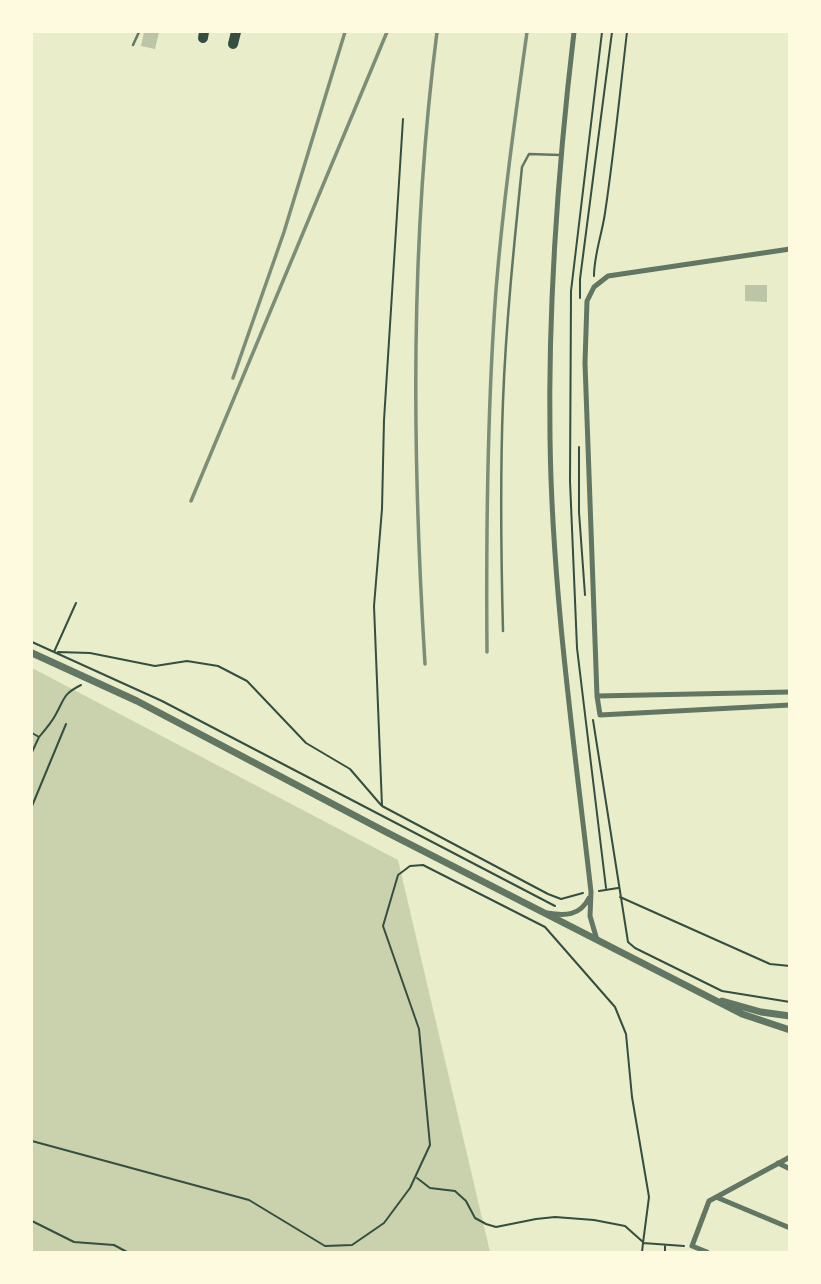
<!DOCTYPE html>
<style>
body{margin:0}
#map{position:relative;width:821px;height:1284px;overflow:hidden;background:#e9edc9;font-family:Lora,serif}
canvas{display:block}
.frame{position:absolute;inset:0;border:33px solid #fefae0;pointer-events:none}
</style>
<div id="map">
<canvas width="821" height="1284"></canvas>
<div class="frame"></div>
</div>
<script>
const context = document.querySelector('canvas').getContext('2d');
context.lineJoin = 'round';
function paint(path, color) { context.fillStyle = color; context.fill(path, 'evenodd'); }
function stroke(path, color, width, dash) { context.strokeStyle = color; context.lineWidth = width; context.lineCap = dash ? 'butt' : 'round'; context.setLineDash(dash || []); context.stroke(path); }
const green = new Path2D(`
 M32,668L398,860L490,1252H32Z`);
const building = new Path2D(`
 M144,32H159L155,49L141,46Z
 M745,285H767V302L745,301Z`);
const path = new Path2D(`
 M602,32L571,291L570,481L577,648L606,888
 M403,119L384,420L382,509L374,606L382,806L548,894L561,899L583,893
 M594,276C594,255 602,234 605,213C614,153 620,92 627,32
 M580,298V279L612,32
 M579,447V512L585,595
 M32,642L162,701L555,906
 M54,652L76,603
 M58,652L90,653L155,666L187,661L218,666L247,681L306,743L350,769L381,805
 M593,720L628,942L635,948L722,991L790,1002
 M32,733L39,737L32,752
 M39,737C45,730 52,722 56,714C65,698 63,694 81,685
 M32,806L66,724
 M599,891L618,888
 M620,897L770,964L790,966
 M32,1141L249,1200L325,1246L352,1245L384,1223L410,1188L430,1145L419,1029L383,926L398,875L410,866L423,865L545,927L615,1007L626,1034L632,1097L649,1197L643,1243
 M417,1178L430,1188L455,1191L466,1201L475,1218L486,1224L496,1227L536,1219L555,1217L594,1220L625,1226L643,1242
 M32,1221L74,1242L114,1245L127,1252
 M642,1252L643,1243L684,1246
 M665,1252V1245`);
const service = new Path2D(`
 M133,45L139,32
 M503,631C501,554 500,478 503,401C506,323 514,245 522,167L529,154L560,155`);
const minor = new Path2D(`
 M574,32C558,167 548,302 550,438C552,590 574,741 591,892L590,916L597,940
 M790,249L608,276L594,287L587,301L585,363L597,696L600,715L790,705
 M597,696L790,692
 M547,913C565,916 580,916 589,898
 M778,1163L790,1169
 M716,1197L790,1228
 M707,1252L692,1246L709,1201L790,1157`);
const tertiary = new Path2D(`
 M32,653L137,701L386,832L742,1014L790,1030
 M722,1001L761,1012L790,1016`);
const motorway = new Path2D(`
 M203,38L204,32
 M233,44L236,32`);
const rail = new Path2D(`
 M233,378L284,232L345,32
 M191,501L387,32
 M487,652C486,531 487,410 496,290C503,203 515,118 527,32
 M425,664C412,453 410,241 437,32`);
paint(green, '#cad2ad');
paint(building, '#bcc5a7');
stroke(path, '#344e41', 2);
stroke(service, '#617663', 2.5);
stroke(minor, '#617663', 5);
stroke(tertiary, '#617663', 7);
stroke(motorway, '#344e41', 10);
stroke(rail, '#7c8e77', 3.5);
</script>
